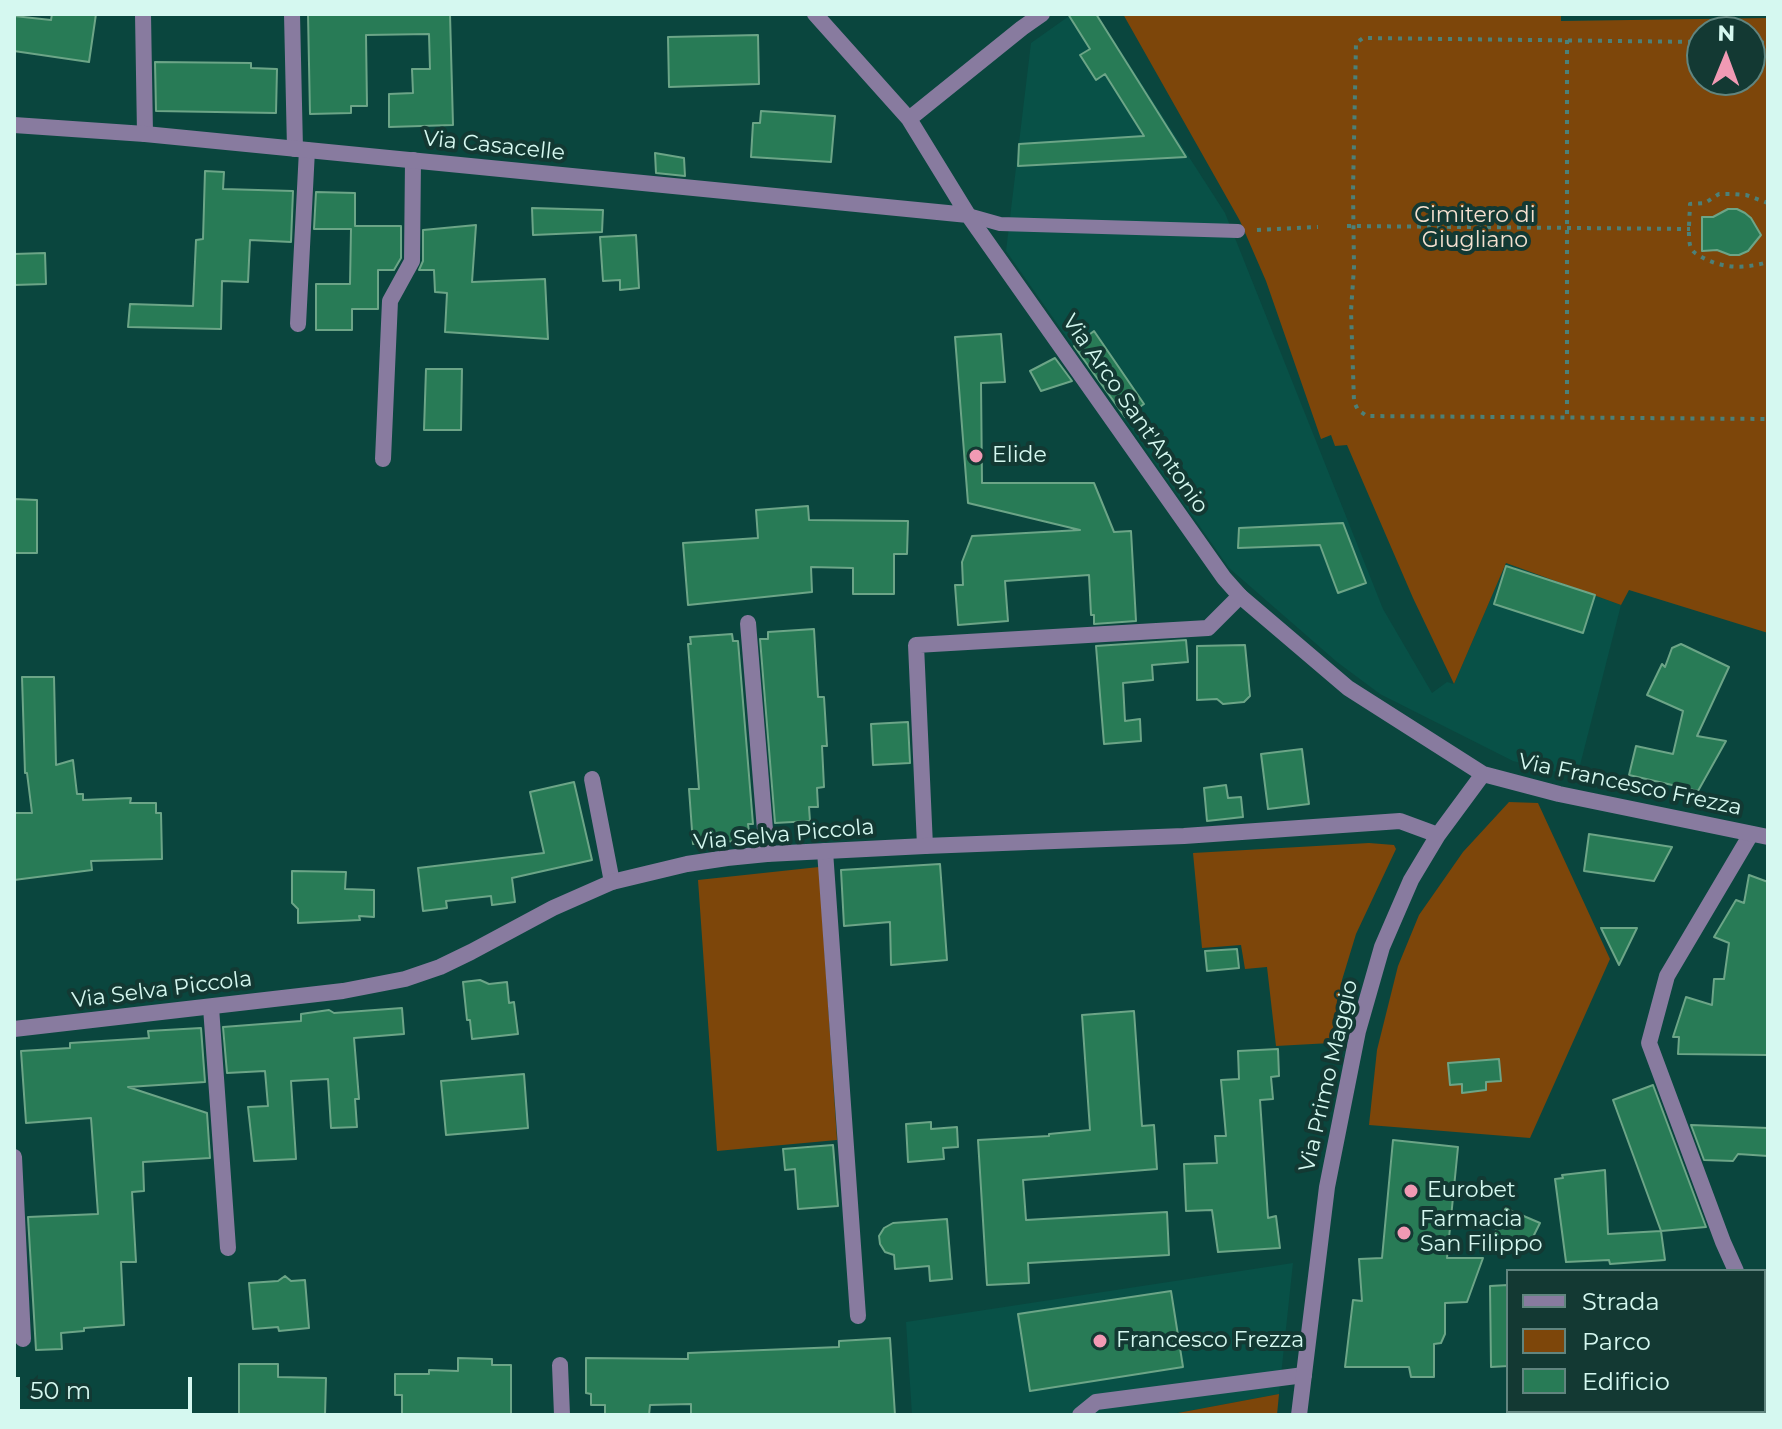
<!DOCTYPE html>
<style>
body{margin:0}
#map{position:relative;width:1782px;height:1429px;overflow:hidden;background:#0a463e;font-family:Montserrat,sans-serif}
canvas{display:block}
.frame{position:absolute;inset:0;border:16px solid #d5f8f0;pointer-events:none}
.legend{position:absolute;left:1506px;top:1269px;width:260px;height:144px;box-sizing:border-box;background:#133933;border:2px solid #61857f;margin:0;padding:10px 14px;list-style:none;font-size:24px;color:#d5f8f0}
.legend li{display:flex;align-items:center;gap:16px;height:40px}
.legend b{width:40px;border:2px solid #61857f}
.north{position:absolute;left:1686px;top:16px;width:80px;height:80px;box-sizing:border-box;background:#133933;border:2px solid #61857f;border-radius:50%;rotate:1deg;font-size:22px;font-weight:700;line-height:32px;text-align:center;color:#d5f8f0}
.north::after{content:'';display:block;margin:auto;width:28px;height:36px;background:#f19ab4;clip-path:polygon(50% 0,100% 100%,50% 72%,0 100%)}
.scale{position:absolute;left:16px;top:1377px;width:176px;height:36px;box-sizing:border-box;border:4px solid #d5f8f0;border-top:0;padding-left:10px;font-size:24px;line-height:28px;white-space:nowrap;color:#d5f8f0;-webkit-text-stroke:6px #133933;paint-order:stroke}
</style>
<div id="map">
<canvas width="1782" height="1429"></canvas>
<div class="frame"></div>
<ul class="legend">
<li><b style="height:10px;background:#887b9f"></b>Strada</li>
<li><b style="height:22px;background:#7d460a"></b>Parco</li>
<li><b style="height:22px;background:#287b56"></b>Edificio</li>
</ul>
<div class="north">N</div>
<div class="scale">50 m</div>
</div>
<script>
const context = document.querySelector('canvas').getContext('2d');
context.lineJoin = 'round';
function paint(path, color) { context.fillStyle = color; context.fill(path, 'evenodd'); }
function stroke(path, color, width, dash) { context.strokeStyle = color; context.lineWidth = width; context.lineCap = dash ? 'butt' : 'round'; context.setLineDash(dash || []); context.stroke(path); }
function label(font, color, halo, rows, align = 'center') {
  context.font = font + ' Montserrat,sans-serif'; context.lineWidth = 8; context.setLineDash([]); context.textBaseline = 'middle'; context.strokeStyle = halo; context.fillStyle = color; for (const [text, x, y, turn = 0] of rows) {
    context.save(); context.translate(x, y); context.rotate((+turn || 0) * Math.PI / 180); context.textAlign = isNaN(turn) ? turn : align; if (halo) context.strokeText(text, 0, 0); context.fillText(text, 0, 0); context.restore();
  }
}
const built = new Path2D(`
 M1072,14H1097L1225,213L1383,609L1432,693L1447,682L1454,684L1506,563L1621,605L1577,777L1513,761L1380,694L1337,662L1229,568L1006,251L1031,43Z
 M1293,1263L1279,1394L1167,1415H912L906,1322Z`);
const green = new Path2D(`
 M1123,14H1561V21L1768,18V633L1629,590L1621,605L1506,563L1454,684L1413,598L1347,445L1335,446L1331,435L1321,439L1266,281L1240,221ZM1702,32H1750V80H1702Z
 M1509,802L1538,803L1610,959L1530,1138L1369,1125L1377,1050L1398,966L1419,915L1463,852Z
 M1369,843L1394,845L1396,849L1356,934L1342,980L1331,1043L1276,1046L1267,967L1245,969L1241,945L1202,948L1193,853Z
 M819,867L837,1140L717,1151L698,880Z
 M1279,1394L1277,1415H1167Z`);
const building = new Path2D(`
 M52,14H96L89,62L14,51V16L51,20Z
 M308,14H450L453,125L389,127V94L413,93L412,69H430L429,34L366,35L367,106H351V113L310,114Z
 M1068,14H1096L1186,157L1018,166L1019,144L1144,136L1105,74L1096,80L1080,55L1090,49Z
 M758,35L759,84L669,87L668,37Z
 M155,62L251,63V68L277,69L276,113L156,111Z
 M761,111L835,116L831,162L751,157L753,123H760Z
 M655,153L684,158L685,176L656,173Z
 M205,171L224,172L223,189L293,191L291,242L250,240L248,282L222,281L221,329L128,327L130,304L193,306L196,240L203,239Z
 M316,192L355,193V226H401V258L394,270H378V309H352V330H316V284H350L351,229H314Z
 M532,208L603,210L602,232L533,235Z
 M1728,209H1737L1745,213L1751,218L1761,235L1748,251L1739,255H1730L1717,250L1702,251V217H1713Z
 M476,225L472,282L545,279L548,339L445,332L447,293L435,292L434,270H419L423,261V230Z
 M636,235L639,288L620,290V280L603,281L600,237Z
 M45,253L46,284L14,285V254Z
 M1094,331L1144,404L1125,417L1074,346Z
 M1001,334L1005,382L981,383L982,483H1094L1114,532L1131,531L1136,621L1094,624V615H1091L1089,575L1005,581L1008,621L958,625L955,585H963L962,562L972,536L1080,530L968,503L955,337Z
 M1055,358L1072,381L1041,391L1030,371Z
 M426,369H462L461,430H424Z
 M14,499L37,500V553H14Z
 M808,506L809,520L908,521L907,554H894V594H853V568L811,567L812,592L688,605L683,543L758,538L756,510Z
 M1343,523L1366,583L1338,593L1320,545L1238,548L1239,528Z
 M1506,566L1595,595L1583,633L1494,604Z
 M814,629L818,697H824L827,746H822L824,787L817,788L818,807H809L810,821L775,823L760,639H768V632Z
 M732,634L733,641H738L753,824H748L750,840L693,844L689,789H699L688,644H691L690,637Z
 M1186,640L1188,662L1152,665L1153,680L1123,683L1125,721L1140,719L1141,741L1104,744L1096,646Z
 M1681,644L1729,667L1697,736L1726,741L1698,791L1629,775L1636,746L1673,754L1683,711L1647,695L1662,664L1665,667L1672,648Z
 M1245,645L1250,696L1244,702L1223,704L1217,699L1197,700V646Z
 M22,677H54L56,765L73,760L77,794H83V800L131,798L130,803H156V813H161L162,859L91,861L92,870L14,880V813H32L27,773H25Z
 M908,722L910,763L873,765L871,724Z
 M1302,749L1309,804L1268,809L1261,754Z
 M574,782L592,860L512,878L515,902L492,905L491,896L446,901L447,908L423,911L418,868L544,853L530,792Z
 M1226,785L1228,798L1241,797L1243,817L1207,821L1204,788Z
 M1589,834L1672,847L1654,881L1584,871Z
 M940,864L947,960L891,965L890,922L844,926L841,870Z
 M292,871L346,872L345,889L374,890V917L359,916L360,920L298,923V909L292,903Z
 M1749,875L1768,882V1055L1678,1054L1679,1037H1673L1686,997L1712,1005L1714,979H1724L1729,943L1714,937L1736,900L1744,903Z
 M1601,928H1637L1619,965Z
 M1237,949L1239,968L1207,971L1205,951Z
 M480,980L489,984L507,982L509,1003L514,1002L518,1034L472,1039L470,1020H467L463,982Z
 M402,1008L404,1034L354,1038L359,1099H355L357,1127L331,1128L328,1079L291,1081L296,1159L254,1161L248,1107L268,1106L265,1071L227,1073L223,1027L301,1021V1014L329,1010L334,1013Z
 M1134,1011L1142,1126L1154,1125L1157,1169L1023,1180L1026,1220L1167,1212L1169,1255L1028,1263L1029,1283L987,1285L978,1140L1049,1136V1134L1090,1130L1082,1015Z
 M201,1028L205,1082L128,1087L207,1113L210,1158L143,1162L144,1191L132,1192L136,1262H121L124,1325L84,1328V1331L61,1333L62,1349L36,1350L28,1217L98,1214L91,1118L26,1123L21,1051L70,1048V1043L149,1038L148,1031Z
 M1278,1049L1279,1076L1271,1077L1273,1099L1260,1100L1268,1218L1276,1216L1280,1248L1218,1252L1212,1210L1186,1211L1184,1164L1217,1163L1215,1136H1226L1221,1080L1239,1079L1238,1051Z
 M1499,1059L1501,1081L1486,1082V1090L1462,1093V1084L1450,1085L1448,1063Z
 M524,1074L528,1128L446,1135L441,1081Z
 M1653,1085L1706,1227L1661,1231L1613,1100Z
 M931,1122V1129L957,1127L958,1147L943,1148L944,1159L908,1162L906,1124Z
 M1691,1125L1768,1128V1156L1738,1154L1733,1161L1704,1160Z
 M1393,1140L1458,1147L1447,1258H1483L1467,1302L1445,1303V1334L1441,1343L1434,1344V1377H1411L1409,1367H1345L1353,1300L1362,1301L1359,1259L1382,1258Z
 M833,1145L838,1206L798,1209L795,1169L785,1170L783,1149Z
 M1605,1170L1608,1234L1661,1231L1665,1260L1610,1264L1609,1260L1566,1262L1555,1179L1563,1178L1562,1175Z
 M1505,1208L1540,1223L1531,1241L1508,1240L1493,1237Z
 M947,1219L952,1279L930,1281L929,1266L895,1269L894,1255L885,1252L880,1244L879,1236L884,1228L893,1223Z
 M285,1276L291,1281L305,1280L309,1328L279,1331L278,1327L253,1329L249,1283L278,1281Z
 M1508,1285V1366L1491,1367L1490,1286Z
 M1171,1291L1183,1367L1030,1391L1018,1314Z
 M890,1338L895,1415H691V1404L650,1405L649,1415H605V1405H591V1394L586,1393V1358L688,1359V1353L839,1347V1341Z
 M458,1358L492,1359V1365H511V1415H402V1395H395V1374H429V1370L458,1371Z
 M239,1364H278V1377L326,1378L325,1415H239Z`);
const path = new Path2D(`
 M1567,40V417
 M1702,42L1363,38L1356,43L1353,191L1354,267L1351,311L1354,402L1358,410L1367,416L1768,419
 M1750,42L1768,43
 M1768,203L1746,195L1732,194H1719L1705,203L1690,204C1690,214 1687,239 1691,248C1694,253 1695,253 1700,256C1722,269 1744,269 1768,262
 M1347,226L1690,229
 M1257,230L1318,227`);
const service = new Path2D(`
 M968,215L1000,224L1238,231`);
const minor = new Path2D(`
 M143,14L145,134
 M292,14L295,149
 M298,324L307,150
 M383,459L390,301L412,261L413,160
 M748,623L767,854
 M592,779L612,882
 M925,846L916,645L1208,628L1240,596
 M825,851L858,1316
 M211,1007L228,1248
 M14,1157L23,1339
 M1736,1271L1723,1242L1649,1043L1667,976L1751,834
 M1764,1326L1768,1332
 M560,1365L562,1415
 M1080,1415L1096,1402L1304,1375`);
const tertiary = new Path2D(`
 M815,14L909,119L968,215L1224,578L1240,596L1348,688L1483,774L1559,794L1768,837
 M909,119L1022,28L1042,14
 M14,125L145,134L968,215
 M14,1029L343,991L405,979L440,967L471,952L553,908L612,882L687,864L727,858L767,854L925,846L1184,836L1400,821L1438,835
 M1299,1415L1327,1187L1358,1031L1382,947L1411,880L1438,835L1483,774`);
const markers = [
 [976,456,8,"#f19ab4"],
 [1411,1191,8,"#f19ab4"],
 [1404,1233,8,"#f19ab4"],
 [1100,1341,8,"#f19ab4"]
];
const streetNames = [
 ["Via Casacelle",494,146,6],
 ["Via Arco Sant'Antonio",1135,414,55],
 ["Via Francesco Frezza",1630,785,12],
 ["Via Selva Piccola",784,835,-5],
 ["Via Selva Piccola",162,990,-7],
 ["Via Primo Maggio",1329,1076,-77]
];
const parkNames = [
 ["Cimitero di",1475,216],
 ["Giugliano",1475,241]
];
const poiNames = [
 ["Elide",992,456],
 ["Eurobet",1427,1191],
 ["Farmacia",1420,1220],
 ["San Filippo",1420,1245],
 ["Francesco Frezza",1116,1341]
];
paint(built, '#085147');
paint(green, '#7d460a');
paint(building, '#287b56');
stroke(building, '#6ca587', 2);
stroke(path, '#4c8078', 4, [4, 6]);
stroke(service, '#887b9f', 14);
stroke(minor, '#887b9f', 16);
stroke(tertiary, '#887b9f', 16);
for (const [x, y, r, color] of markers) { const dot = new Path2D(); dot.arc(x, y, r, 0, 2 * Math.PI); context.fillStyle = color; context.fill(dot); stroke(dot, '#133933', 3); }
label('22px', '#d5f8f0', '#133933', streetNames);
label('22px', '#f4e0d0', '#133933', parkNames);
label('22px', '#d5f8f0', '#133933', poiNames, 'left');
</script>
